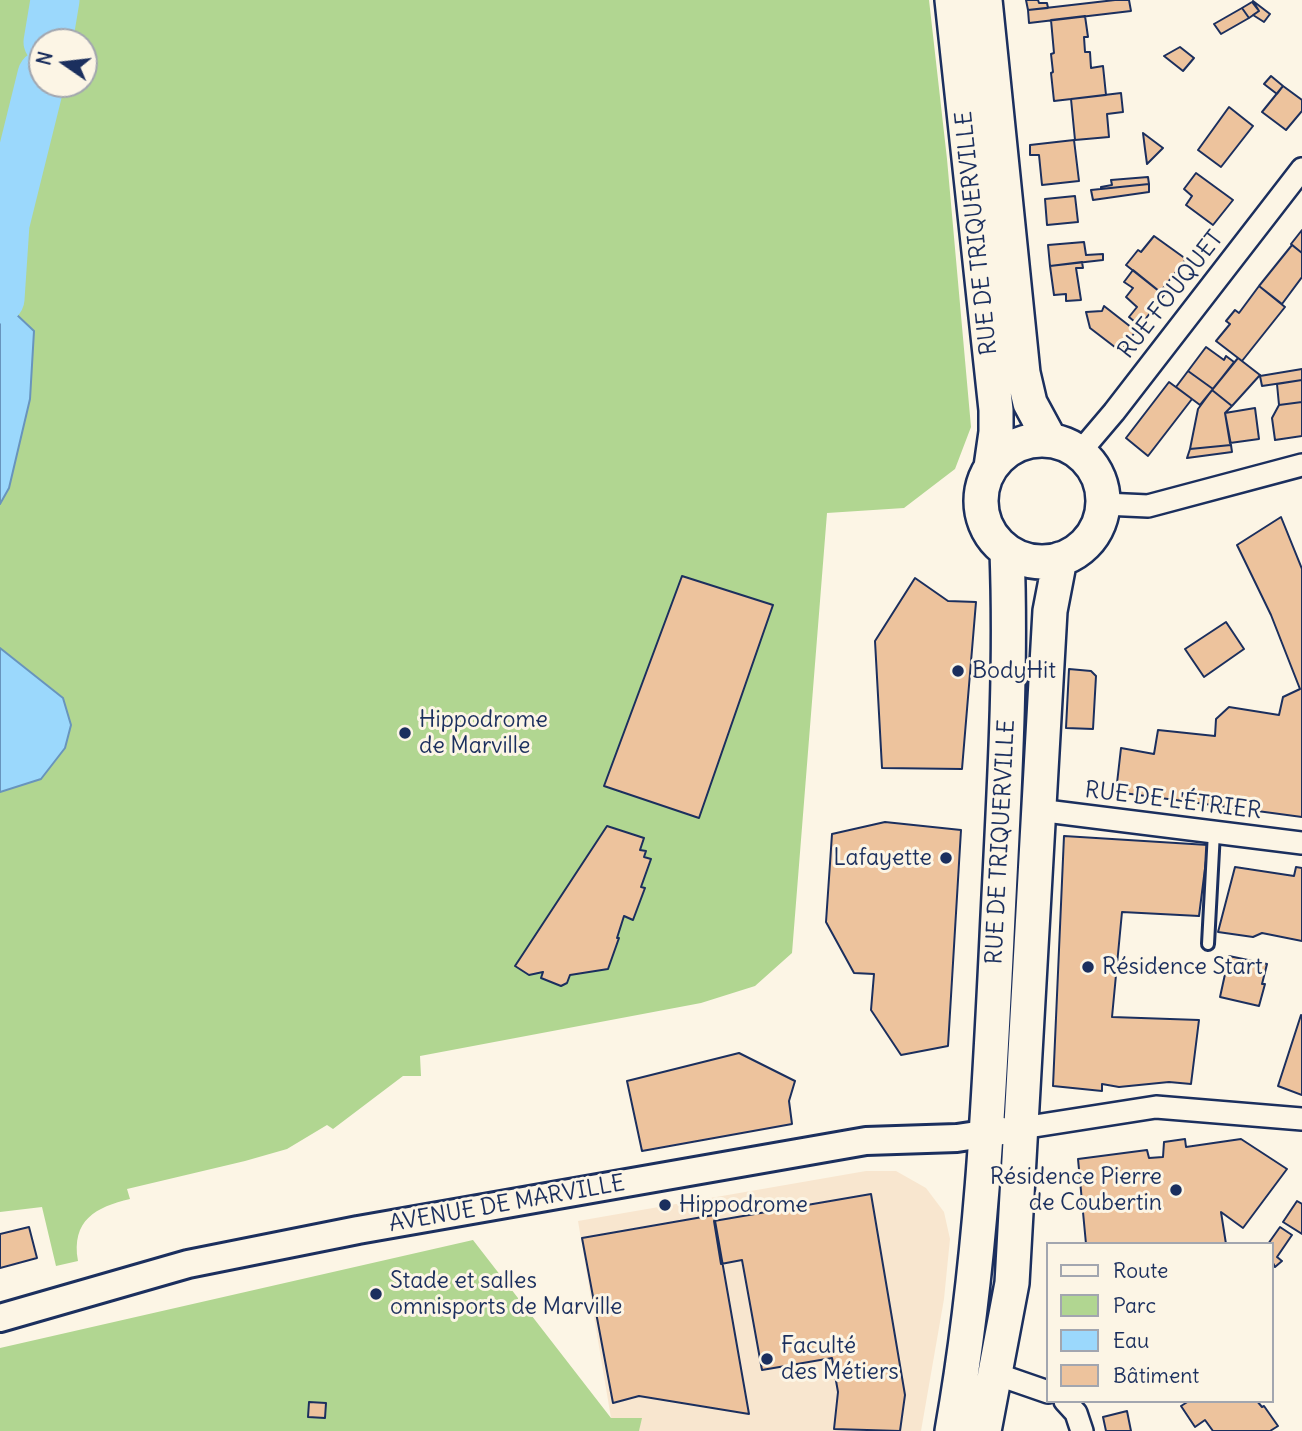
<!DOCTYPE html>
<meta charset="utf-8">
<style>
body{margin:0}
#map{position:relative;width:1302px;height:1431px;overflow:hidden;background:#fcf5e5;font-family:Delius,sans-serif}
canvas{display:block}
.legend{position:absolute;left:1046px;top:1242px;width:228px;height:161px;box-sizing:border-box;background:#fcf5e5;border:2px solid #a2a6af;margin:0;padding:9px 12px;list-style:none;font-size:21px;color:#1b2f5e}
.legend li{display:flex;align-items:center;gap:14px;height:35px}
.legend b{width:35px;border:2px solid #a2a6af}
.north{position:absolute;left:28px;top:28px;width:70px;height:70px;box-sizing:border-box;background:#fcf5e5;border:2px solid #a2a6af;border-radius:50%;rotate:284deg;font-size:19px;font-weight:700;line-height:28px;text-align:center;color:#1b2f5e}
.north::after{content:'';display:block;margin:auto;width:24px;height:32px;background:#1b2f5e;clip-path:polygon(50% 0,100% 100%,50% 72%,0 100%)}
</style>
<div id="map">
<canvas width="1302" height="1431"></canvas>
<ul class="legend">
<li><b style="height:9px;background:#fcf5e5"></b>Route</li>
<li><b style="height:19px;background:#b1d691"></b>Parc</li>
<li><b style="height:19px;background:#9bd8fc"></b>Eau</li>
<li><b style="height:19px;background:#edc39d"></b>Bâtiment</li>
</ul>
<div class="north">N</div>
</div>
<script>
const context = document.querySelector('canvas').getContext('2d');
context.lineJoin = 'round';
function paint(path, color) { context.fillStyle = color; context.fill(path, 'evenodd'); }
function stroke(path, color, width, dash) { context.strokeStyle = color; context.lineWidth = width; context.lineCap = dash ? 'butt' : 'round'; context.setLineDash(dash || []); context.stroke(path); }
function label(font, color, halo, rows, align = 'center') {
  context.font = font + ' Delius,sans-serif'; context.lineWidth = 6; context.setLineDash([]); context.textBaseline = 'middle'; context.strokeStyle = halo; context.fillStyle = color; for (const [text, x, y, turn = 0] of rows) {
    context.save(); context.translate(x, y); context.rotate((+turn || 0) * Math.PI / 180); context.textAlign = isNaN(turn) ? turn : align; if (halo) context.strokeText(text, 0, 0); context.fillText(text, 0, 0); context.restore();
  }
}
const built = new Path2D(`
 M866,1171H896L926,1188L944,1212L950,1239L944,1299L921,1431H639L641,1418H611L578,1221Z`);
const green = new Path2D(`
 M0,0H929L947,159L971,427L955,469L904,508L827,513L792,953L755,986L701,1003L420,1056L421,1076H403L333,1129L327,1125L287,1149L245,1161L127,1189L130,1199C96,1207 71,1220 78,1261L56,1266L42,1207L0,1212ZM42,42H84V84H42Z
 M473,1240L611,1418H642L639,1431H0V1348Z`);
const water = new Path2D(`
 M0,299L34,331L30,399L9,488L0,504Z
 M0,648L63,698L71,725L65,748L41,779L0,792Z`);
const river = new Path2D(`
 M48,42L55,0
 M0,299L5,224L42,75`);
const building = new Path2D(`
 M1026,0H1038L1039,3H1047L1048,8L1028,10Z
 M1115,0H1129L1131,11L1029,23L1028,10Z
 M1253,1L1270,14L1264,22L1253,15L1259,11Z
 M1252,2L1259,11L1249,18L1242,8Z
 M1242,8L1249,18L1221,34L1214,24Z
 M1085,16L1088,37H1084L1085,52H1090L1091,68L1103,66L1106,95L1054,101L1051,73L1053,72L1051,54L1054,53L1051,20Z
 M1180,47L1194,58L1183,71L1164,56Z
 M1271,76L1283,86L1277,94L1264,84Z
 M1283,86L1302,100V111L1286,130L1262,112Z
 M1121,93L1123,112L1107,114L1109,137L1075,140L1071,99Z
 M1229,107L1253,126L1221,167L1198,150Z
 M1143,133L1163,148L1147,164L1145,149Z
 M1074,140L1079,181L1042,185L1039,155H1030V145Z
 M1196,173L1233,200L1213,225L1186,205L1192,196L1184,189Z
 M1148,177L1149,184L1101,189V187L1112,185L1111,180Z
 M1149,184V192L1093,200L1091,190Z
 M1075,196L1078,222L1047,225L1045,199Z
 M1302,230V253L1291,244Z
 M1154,236L1186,259L1160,292L1126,265L1138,250L1141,252Z
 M1084,242L1086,255L1103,254V260L1050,266L1048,245Z
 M1292,245L1302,253V277L1282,304L1259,286Z
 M1082,262L1083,268H1076L1081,300L1066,301V294L1054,295L1050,266Z
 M1133,270L1164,295L1140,326L1129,317L1137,307L1126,297L1133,288L1124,282Z
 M1259,286L1285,307L1242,361L1216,341L1230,324L1226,321L1235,310L1239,313Z
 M1104,306L1136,331L1120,351L1090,328L1086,312L1102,311Z
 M1206,347L1224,360L1226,356L1234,362L1213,389L1188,371Z
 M1238,358L1260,375L1232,406L1212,390Z
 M1302,369V380L1262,386L1260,376Z
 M1188,371L1213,389L1200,405L1176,387Z
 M1302,380V402L1279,405L1277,384Z
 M1169,382L1192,399L1148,456L1126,438Z
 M1212,390L1232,406L1225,413L1231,445L1190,449L1198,409Z
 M1302,402V436L1275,440L1272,418L1279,405Z
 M1255,408L1259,439L1230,443L1225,413Z
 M1231,445L1232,452L1187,458L1190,449Z
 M1281,517L1302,569V817L1116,792L1121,748L1154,754L1158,730L1215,736L1216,719L1229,707L1279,715L1283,697L1300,689L1271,615L1237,545Z
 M682,576L773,605L699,818L604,786Z
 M915,578L948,601L976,602L962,769L882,768L875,641Z
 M1226,622L1244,649L1204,677L1185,649Z
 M1069,669L1091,671L1096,676L1093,729L1066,728Z
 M885,822L961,830L948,1046L901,1055L871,1010L874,974L854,973L826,922L832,834Z
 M607,826L644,838L640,850L646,851L644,857L651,859L641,887L645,888L633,920L624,916L617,938H619L608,969L570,975L567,983L561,986L541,978L543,972L529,975L515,966Z
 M1064,836L1208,845L1199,916L1122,912L1112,1017L1199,1020L1191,1084L1169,1082L1119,1087L1102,1084V1091L1053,1086Z
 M1235,867L1294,876L1296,867L1302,868V941L1262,933L1253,937L1218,932Z
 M1229,956L1267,964L1262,984H1265L1259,1006L1220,997Z
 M1301,1015L1302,1016V1095L1278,1086Z
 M739,1053L795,1081L789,1101L792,1124L642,1151L627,1081Z
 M1185,1139L1186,1147L1241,1139L1287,1169L1243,1228L1221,1212L1226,1244H1086L1078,1159L1147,1150L1149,1158L1163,1157L1164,1142Z
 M871,1194L905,1395L900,1431L834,1429L838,1392L832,1358L762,1370L742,1260L721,1264L714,1221Z
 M1297,1201L1302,1204V1234L1283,1222Z
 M714,1215L749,1414L639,1396L613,1403L582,1238Z
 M29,1227L37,1258L0,1268V1234Z
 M1280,1227L1292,1235L1277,1257L1282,1261L1275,1267L1272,1261V1244H1268Z
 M1189,1401H1257L1262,1407L1264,1406L1278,1426L1270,1431H1213L1205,1420L1195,1427L1181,1406Z
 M309,1402L326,1403L325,1418L308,1417Z
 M1127,1411L1131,1431H1106L1103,1417Z`);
const service = new Path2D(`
 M1208,944L1214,832`);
const minor = new Path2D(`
 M1080,452L1114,412L1302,169
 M1104,504L1148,506L1302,465
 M1038,810L1302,843
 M1022,1128L1156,1107L1302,1119
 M996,1374L1048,1392
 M1065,1401L1076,1413L1082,1431`);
const tertiary = new Path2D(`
 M0,1318L188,1264L358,1230L866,1141L957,1138L1003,1131`);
const primary = new Path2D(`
 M952,0L996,410V432L991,467
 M985,0L1023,373L1030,403L1050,440
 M981 501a61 61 0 1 1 122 0a61 61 0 1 1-122 0Z
 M952,1431C981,1267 989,1102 997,937C1003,808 1012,680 1007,551
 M984,1431L1012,1283L1050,611L1060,559`);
const markers = [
 [958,671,7,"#1b2f5e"],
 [405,733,7,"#1b2f5e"],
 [946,858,7,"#1b2f5e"],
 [1088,967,7,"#1b2f5e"],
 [1176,1190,7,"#1b2f5e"],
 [665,1205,7,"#1b2f5e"],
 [376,1294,7,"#1b2f5e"],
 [767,1359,7,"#1b2f5e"]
];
const streetNames = [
 ["RUE DE TRIQUERVILLE",977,233,-96],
 ["RUE FOUQUET",1171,295,-52],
 ["RUE DE L'ÉTRIER",1173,801,7],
 ["RUE DE TRIQUERVILLE",1001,842,-87],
 ["AVENUE DE MARVILLE",507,1204,-10]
];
const poiNames = [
 ["BodyHit",972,671],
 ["Hippodrome",419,720],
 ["de Marville",419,746],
 ["Lafayette",932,858,"right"],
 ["Résidence Start",1102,967],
 ["Résidence Pierre",1162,1177,"right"],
 ["de Coubertin",1162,1203,"right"],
 ["Hippodrome",679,1205],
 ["Stade et salles",390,1281],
 ["omnisports de Marville",390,1307],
 ["Faculté",781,1346],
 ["des Métiers",781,1372]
];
paint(built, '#f8e6cf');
paint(green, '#b1d691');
paint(water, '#9bd8fc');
stroke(water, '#6894bd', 2);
stroke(river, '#9bd8fc', 49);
paint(building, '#edc39d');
stroke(building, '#1b2f5e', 2);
stroke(service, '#1b2f5e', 16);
stroke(minor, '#1b2f5e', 26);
stroke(tertiary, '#1b2f5e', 32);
stroke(primary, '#1b2f5e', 38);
stroke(service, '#fcf5e5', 10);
stroke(minor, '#fcf5e5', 21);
stroke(tertiary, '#fcf5e5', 26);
stroke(primary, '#fcf5e5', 33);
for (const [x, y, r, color] of markers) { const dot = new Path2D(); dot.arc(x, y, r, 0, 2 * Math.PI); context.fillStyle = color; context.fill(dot); stroke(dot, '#fcf5e5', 2.5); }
label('23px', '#1b2f5e', '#fcf5e5', streetNames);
label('23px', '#1b2f5e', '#fcf5e5', poiNames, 'left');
</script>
